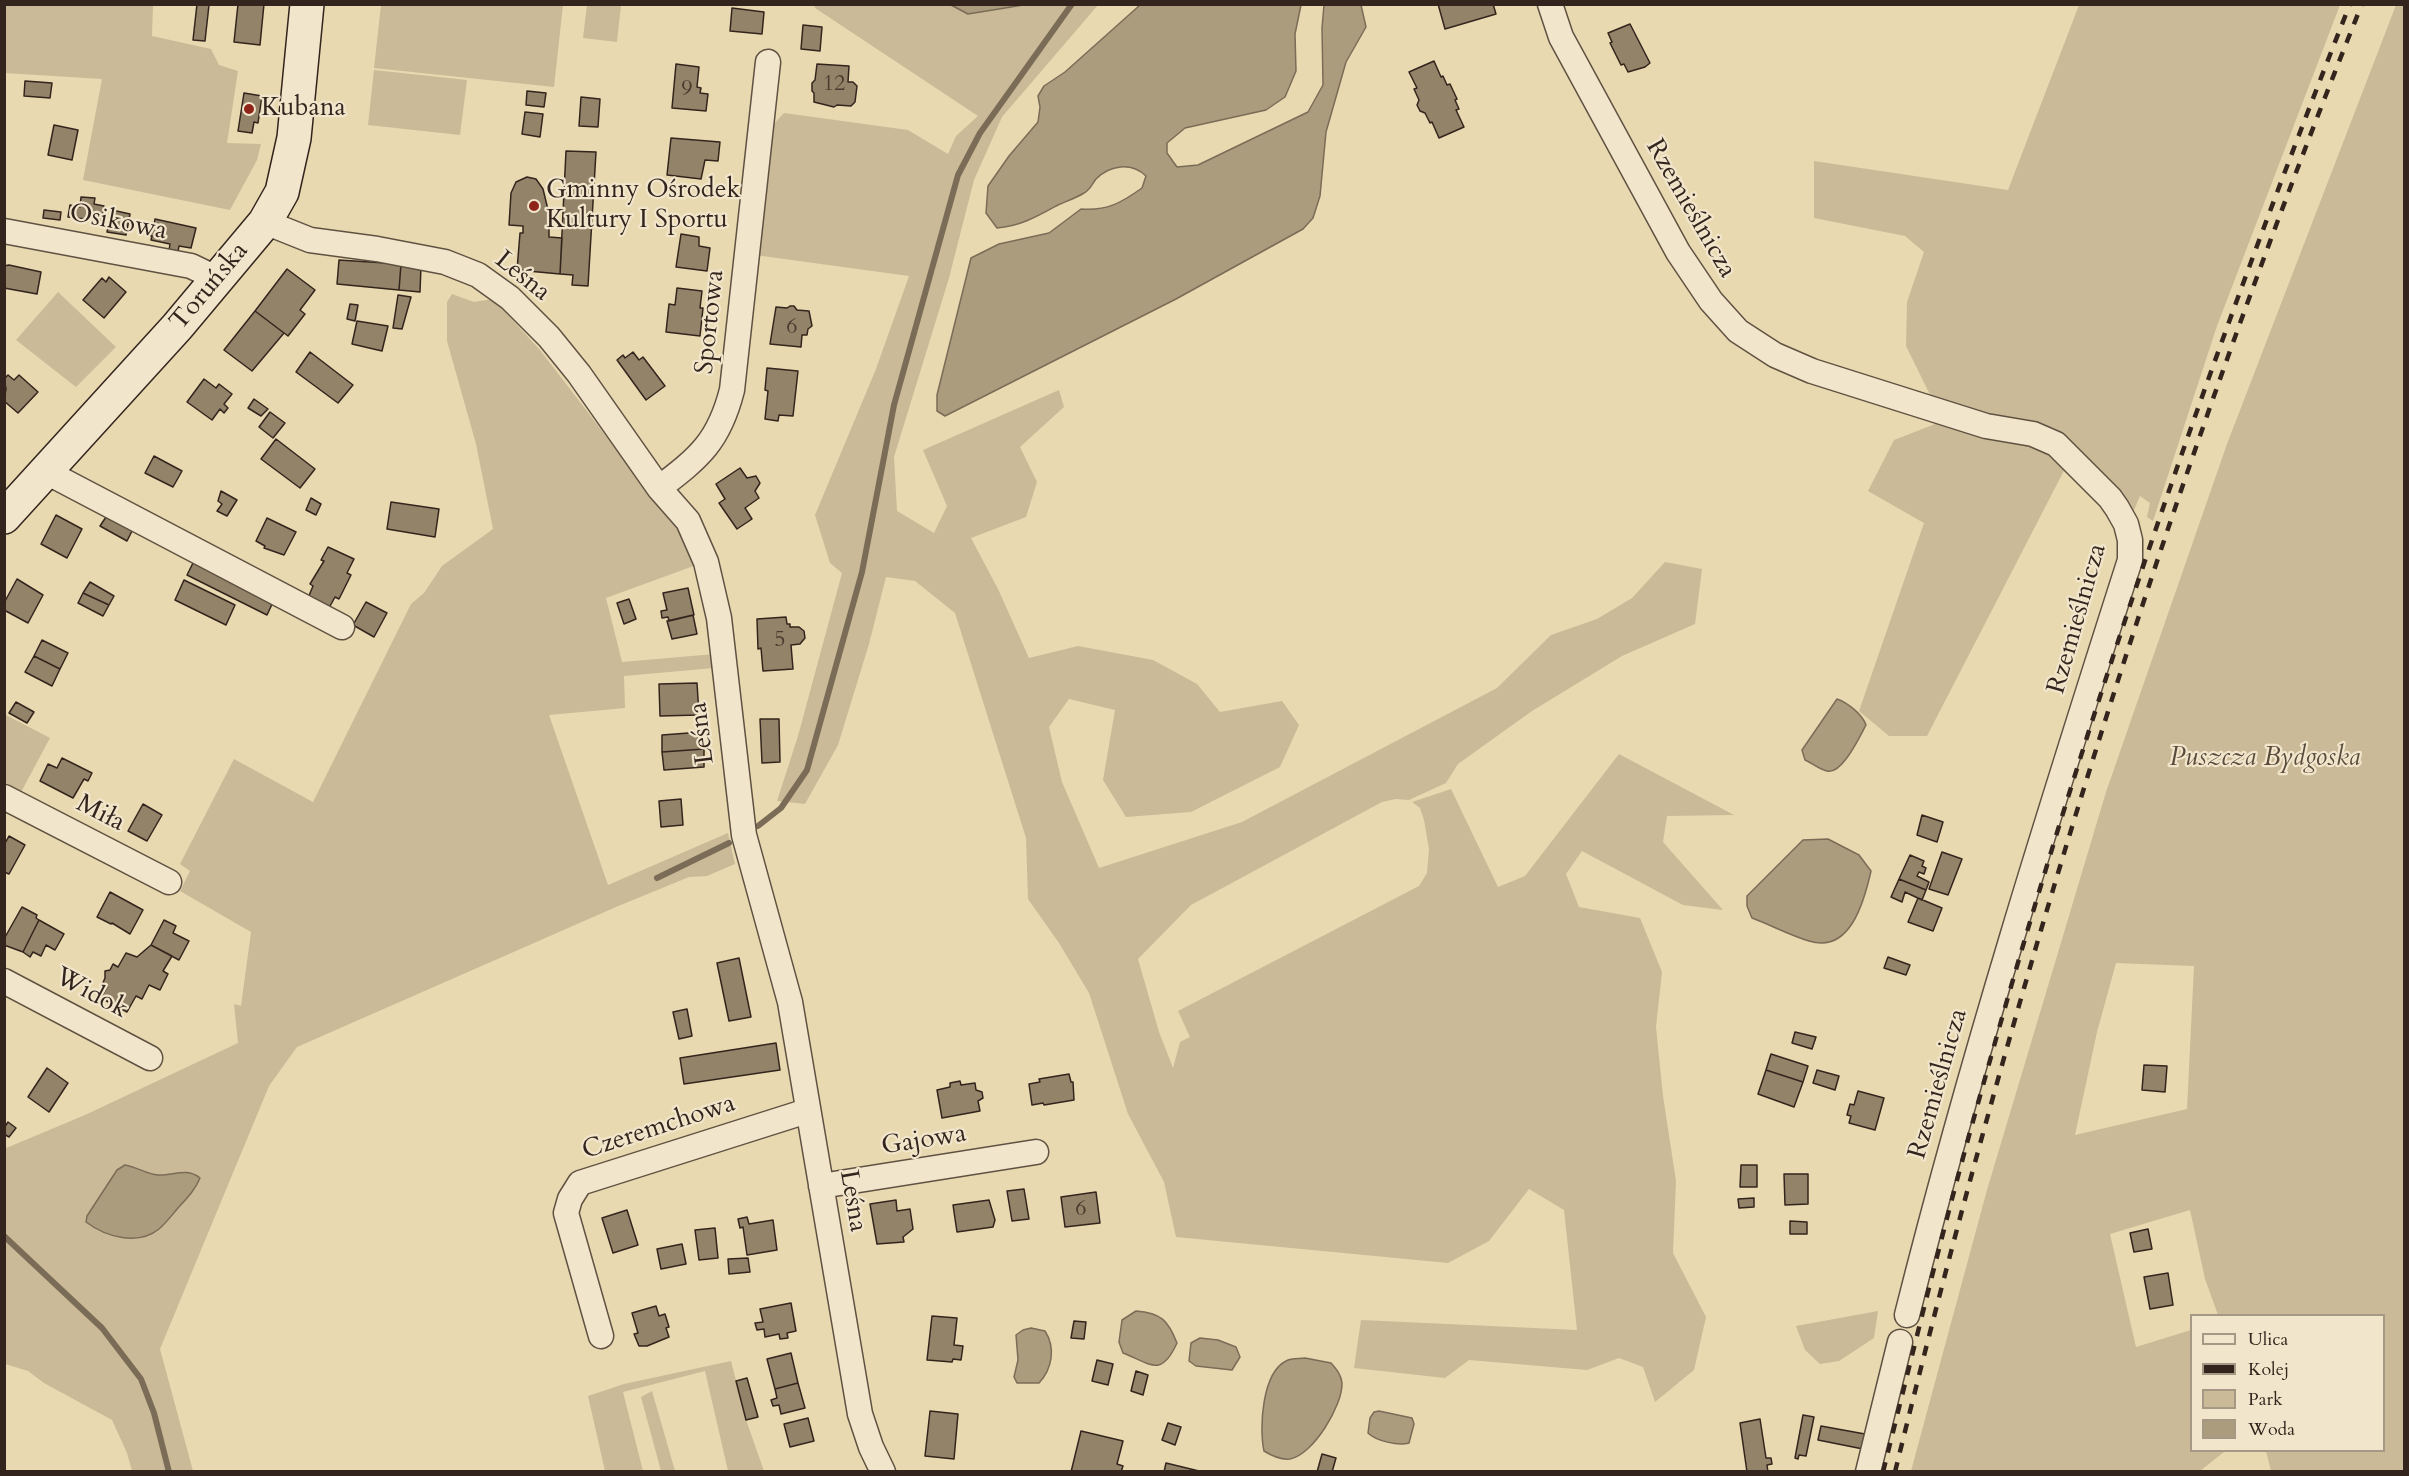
<!DOCTYPE html>
<meta charset="utf-8">
<style>
body{margin:0}
#map{position:relative;width:2409px;height:1476px;overflow:hidden;background:#e9d9b0;font-family:Cardo,serif}
canvas{display:block}
.frame{position:absolute;inset:0;border:6px solid #33251d;pointer-events:none}
.legend{position:absolute;left:2190px;top:1314px;width:195px;height:138px;box-sizing:border-box;background:#f1e6cc;border:2px solid #a59986;margin:0;padding:8px 10px;list-style:none;font-size:18px;color:#33251d}
.legend li{display:flex;align-items:center;gap:12px;height:30px}
.legend b{width:30px;border:2px solid #a59986}
</style>
<div id="map">
<canvas width="2409" height="1476"></canvas>
<div class="frame"></div>
<ul class="legend">
<li><b style="height:8px;background:#f1e6cc"></b>Ulica</li>
<li><b style="height:8px;background:#33251d"></b>Kolej</li>
<li><b style="height:16px;background:#caba97"></b>Park</li>
<li><b style="height:16px;background:#ab9c7e"></b>Woda</li>
</ul>
</div>
<script>
const context = document.querySelector('canvas').getContext('2d');
context.lineJoin = 'round';
function paint(path, color) { context.fillStyle = color; context.fill(path, 'evenodd'); }
function stroke(path, color, width, dash) { context.strokeStyle = color; context.lineWidth = width; context.lineCap = dash ? 'butt' : 'round'; context.setLineDash(dash || []); context.stroke(path); }
function label(font, color, halo, rows, align = 'center') {
  context.font = font + ' Cardo,serif'; context.lineWidth = 4.5; context.setLineDash([]); context.textBaseline = 'middle'; context.strokeStyle = halo; context.fillStyle = color; for (const [text, x, y, turn = 0] of rows) {
    context.save(); context.translate(x, y); context.rotate((+turn || 0) * Math.PI / 180); context.textAlign = isNaN(turn) ? turn : align; if (halo) context.strokeText(text, 0, 0); context.fillText(text, 0, 0); context.restore();
  }
}
const green = new Path2D(`
 M4,5H153L152,36L211,49L219,65L238,71L227,143L261,144L257,160L230,210L83,180L102,79L5,73Z
 M381,5H563L554,87L374,68Z
 M587,5H621L617,42L583,38Z
 M814,5H951L968,14L1030,5H1098L1002,117L974,180L949,278L894,457L897,511L934,533L947,506L923,450L1059,390L1064,407L1020,447L1037,482L1026,517L971,538L998,589L1029,658L1078,646L1153,660L1197,684L1220,712L1282,701L1299,725L1280,767L1191,812L1126,817L1103,780L1115,710L1069,699L1049,727L1062,782L1099,868L1242,822L1497,688L1551,635L1597,619L1632,598L1665,562L1702,569L1695,624L1622,656L1532,711L1458,764L1446,783L1409,800L1396,799L1382,802L1191,905L1138,959L1159,1032L1173,1068L1180,1042L1190,1037L1178,1011L1419,886L1427,873L1429,849L1424,820L1420,808L1412,802L1451,789L1498,887L1525,876L1619,754L1734,815L1667,816L1663,842L1723,910L1683,905L1582,851L1566,874L1579,907L1640,918L1662,972L1656,1027L1663,1096L1676,1181L1673,1253L1706,1317L1694,1370L1655,1402L1643,1367L1619,1358L1587,1370L1469,1360L1445,1378L1354,1368L1361,1320L1577,1330L1564,1210L1529,1189L1489,1241L1448,1263L1176,1237L1164,1182L1128,1114L1089,993L1059,943L1028,899L1026,838L955,613L915,581L886,577L869,644L838,745L805,804L777,801L798,736L842,573L830,563L815,515L876,369L909,276L755,255L769,129L784,113L908,130L948,154L956,136L978,116L815,8Z
 M2079,5H2340L2217,326L2153,521L2147,517L2150,503L2140,496L2130,520H2121L2071,457L1927,736H1889L1859,711L1924,523L1868,491L1894,440L1943,421L1906,346L1907,302L1924,252L1905,236L1814,218V161L2008,190Z
 M2396,5H2404V1471H2271L2266,1451L2384,1450V1316L2218,1315L2205,1279L2190,1210L2110,1234L2136,1347L2191,1330L2192,1450L2225,1451L2224,1452L2200,1471H1911L1987,1190L2106,792L2227,444ZM2116,963L2194,966L2187,1109L2075,1135L2097,1032Z
 M374,70L467,80L460,135L368,125Z
 M58,292L116,347L76,387L16,340Z
 M452,294L474,302L493,299L540,350L676,527L699,564L606,598L622,662L715,654L714,668L624,676L625,708L549,715L608,885L728,833L735,864L707,876L689,877L616,907L297,1047L269,1086L160,1349L193,1471H132L127,1453L112,1420L44,1383L28,1371L5,1364L4,1149L85,1115L238,1043L234,1004L241,1006L251,932L180,891L190,871L180,864L234,759L313,802L411,604L424,593L442,566L493,529L476,444L447,341V302Z
 M4,714L50,738L20,794L5,785Z
 M1878,1311L1874,1338L1839,1361L1820,1364L1805,1350L1796,1326Z
 M731,1361L746,1420L764,1471H728L705,1371L623,1392L643,1471H605L588,1396L624,1384Z
 M652,1391L675,1471H661L641,1397Z`);
const water = new Path2D(`
 M1030,4L968,14L951,5V4Z
 M1140,5H1301L1295,34L1296,71L1285,97L1266,110L1185,128L1167,143V153L1177,167L1198,165L1308,112L1323,85L1322,28L1324,5H1361L1366,27L1346,62L1326,132L1320,196L1313,218L1303,229L1176,299L945,416L937,411V395L971,258L999,244L1049,233L1081,209C1107,211 1121,203 1142,188L1146,176C1131,162 1110,165 1096,179C1092,184 1090,190 1084,193C1076,198 1067,201 1058,205C1038,216 1021,226 997,228L986,213L988,186L1009,156L1038,122L1040,107L1038,96L1044,86L1065,72Z
 M1837,699C1848,703 1862,714 1866,725C1860,736 1842,775 1827,771C1820,770 1812,763 1805,760L1802,750Z
 M1828,839L1859,855L1871,871C1864,902 1850,954 1809,941C1789,935 1771,925 1752,918L1747,906V896L1803,840Z
 M125,1165C137,1167 146,1174 158,1175C173,1176 186,1167 200,1178C195,1190 187,1198 178,1208C172,1215 166,1223 159,1229C138,1246 106,1237 86,1222L87,1216L117,1170Z
 M1136,1311C1161,1313 1168,1320 1177,1343C1161,1378 1151,1364 1123,1353L1119,1342L1122,1320Z
 M1031,1328L1045,1331C1056,1348 1052,1369 1039,1383H1017L1014,1377L1018,1360L1016,1335L1023,1330Z
 M1200,1338L1218,1340L1236,1347L1240,1357L1232,1370L1196,1366L1189,1361L1191,1343Z
 M1305,1358L1331,1363C1336,1369 1341,1374 1342,1383C1343,1405 1313,1455 1290,1459C1280,1460 1272,1456 1264,1451C1259,1428 1262,1373 1286,1361C1291,1358 1300,1359 1305,1358Z
 M1379,1411L1412,1418L1414,1424L1409,1443C1398,1446 1376,1441 1368,1433L1370,1418L1374,1412Z`);
const stream = new Path2D(`
 M758,826L781,808L807,770L862,572L894,405L958,175L980,133L1072,4
 M657,878L729,843
 M4,1236L102,1328L141,1379L154,1413L169,1472`);
const building = new Path2D(`
 M197,4L209,5L205,41L193,40Z
 M238,4H264L260,45L234,42Z
 M1438,4H1493L1496,14L1445,29Z
 M732,8L764,12L762,34L730,31Z
 M1630,24L1650,63L1645,67L1628,72L1624,64L1621,65L1610,43L1612,42L1608,33Z
 M803,25L822,27L820,51L801,49Z
 M1434,61L1441,77L1443,76L1447,85L1450,84L1457,99L1455,100L1459,109L1456,110L1464,127L1439,138L1432,122L1430,123L1425,113L1420,111L1417,105L1419,100L1414,89L1417,88L1409,72Z
 M676,64L699,67L697,87L701,88L700,93L708,94L706,111L672,108Z
 M817,64L849,66L848,82H853L857,86L855,102L851,106L837,105L834,107L814,102V93L812,91V83L815,80Z
 M25,81L52,83L50,98L24,96Z
 M527,91L546,93L544,107L526,105Z
 M244,93L262,96L258,123L254,122L252,133L238,131Z
 M581,97L600,99L598,127L579,126Z
 M525,112L543,114L540,137L522,134Z
 M54,125L78,130L72,160L48,155Z
 M671,138L720,142L718,161L705,160L701,179L667,175Z
 M566,151L596,152L588,286L572,285L573,275L560,274Z
 M527,177L536,179L543,189L549,214V237L562,238L560,274L517,270L520,233H523V226L509,225L511,193L516,182Z
 M81,197L95,198L94,204L104,206L102,221L68,217L70,205L80,207Z
 M44,210L61,212L60,220L43,218Z
 M112,210L130,214L126,235L107,232Z
 M155,219L196,228L191,248L179,246L178,252L169,250L170,244L151,240L152,236L146,235L148,224L154,226Z
 M681,234L699,237V246L710,248L707,271L676,267Z
 M339,260L401,264L399,290L337,284Z
 M401,264L421,266L420,292L399,290Z
 M9,265L41,272L37,294L4,288V266Z
 M287,269L315,290L300,310L305,314L288,336L255,311Z
 M109,277L126,292L104,318L83,300L102,278L106,282Z
 M677,288L702,291L700,308H703L700,336L666,332L669,304L675,305Z
 M398,295L411,297L402,329L393,328Z
 M350,304L358,305L355,321L347,319Z
 M790,306H794L797,310L809,311L812,326L808,329L807,335H802L801,347L770,344L776,307L787,308Z
 M255,311L284,333L252,371L224,350Z
 M357,321L388,326L382,351L352,344Z
 M310,352L353,385L338,403L296,372Z
 M633,352L639,360L643,357L665,386L646,400L617,360L623,355L625,358Z
 M767,368L798,371L793,416L779,415L778,421L765,419L768,391L765,390Z
 M8,375L14,380L19,375L38,392L18,413L4,401L6,389L4,379Z
 M204,379L216,388L219,384L232,394L224,404L228,408L224,413L220,409L212,420L187,402Z
 M254,399L268,409L261,416L248,408Z
 M270,412L285,423L273,438L259,427Z
 M276,439L315,469L300,488L261,459Z
 M154,456L182,471L173,487L145,473Z
 M740,468L747,478L756,476L760,483L755,491L759,498L745,508L752,519L737,529L719,503L725,499L716,484Z
 M221,491L237,500L227,516L217,511L222,504L218,501Z
 M311,498L321,504L316,515L306,510Z
 M391,502L439,509L435,537L387,529Z
 M110,511L135,525L127,541L100,526Z
 M56,515L82,529L67,558L41,544Z
 M267,518L296,532L284,555L264,548L265,546L256,541Z
 M328,547L354,559L347,573L351,575L339,599L335,597L329,608L308,598L313,586L310,584L324,561L321,560Z
 M194,561L274,600L267,615L187,575Z
 M17,579L43,595L28,623L4,610V603Z
 M184,580L235,605L226,625L175,600Z
 M90,582L114,596L109,605L83,593Z
 M688,588L694,615L669,621L668,617L662,618L661,611L667,610L663,593Z
 M83,593L109,605L103,616L78,603Z
 M629,599L636,619L624,624L617,603Z
 M366,602L387,613L374,637L353,625Z
 M693,615L697,634L672,639L667,621Z
 M786,617L787,624H790V627H799L804,631L805,638L800,644L791,645L793,669L763,671L761,648L758,649L757,619Z
 M42,640L68,653L60,669L34,656Z
 M34,656L60,669L52,686L25,672Z
 M697,683L699,715L660,716L659,684Z
 M16,702L34,712L27,723L9,713Z
 M760,719H779L780,762L762,763Z
 M702,732L704,749L662,752V735Z
 M704,749V767L664,770L662,752Z
 M62,758L92,773L88,781L84,779L73,798L40,781L48,764L57,768Z
 M681,799L683,825L661,827L659,801Z
 M143,804L162,815L147,841L128,831Z
 M1922,815L1943,822L1937,842L1917,835Z
 M9,836L25,845L9,874L4,872V845Z
 M1942,852L1962,859L1948,895L1929,889Z
 M1910,855L1924,861L1922,866L1926,868L1924,874L1919,872L1917,876L1929,882L1926,890L1899,879Z
 M1899,879L1926,890L1922,900L1905,892L1902,902L1891,897Z
 M110,892L143,910L130,934L112,923L111,924L97,917Z
 M1918,898L1942,908L1933,931L1908,922Z
 M22,907L37,915L36,918L39,920L23,952L4,945V939Z
 M39,920L64,934L55,950L46,945L41,956L33,952L30,957L23,952Z
 M164,920L176,926L173,933L189,941L179,960L151,945Z
 M151,945L172,956L163,971L168,974L160,990L149,985L142,999L136,996L127,1012L101,998L107,987L102,985L105,978V971L110,970L113,964L118,967L126,953L137,957Z
 M1888,957L1910,965L1906,975L1884,968Z
 M739,958L751,1017L729,1021L717,963Z
 M687,1009L692,1036L679,1039L673,1012Z
 M1795,1032L1816,1037L1812,1049L1792,1043Z
 M776,1043L780,1070L684,1084L680,1058Z
 M1771,1054L1808,1066L1803,1082L1766,1070Z
 M2144,1065L2167,1066L2165,1092L2142,1090Z
 M47,1068L68,1083L49,1112L28,1097Z
 M1766,1070L1803,1082L1794,1107L1758,1094Z
 M1817,1070L1839,1076L1835,1090L1813,1083Z
 M1069,1074L1071,1082H1073L1074,1100L1044,1105L1043,1103L1032,1105L1029,1084L1040,1082L1039,1079Z
 M960,1081L961,1085L975,1083L976,1090L982,1092L983,1098L978,1101L980,1111L942,1118L937,1090L950,1087V1083Z
 M1858,1091L1884,1098L1875,1130L1849,1123L1851,1116L1847,1115L1850,1104L1854,1105Z
 M8,1122L16,1128L9,1137L4,1134V1128Z
 M1741,1165H1757V1187H1740Z
 M1784,1174H1808V1204L1785,1205Z
 M1024,1189L1029,1219L1012,1221L1007,1191Z
 M1096,1192L1100,1223L1065,1227L1061,1197Z
 M1754,1198V1207L1739,1208L1738,1199Z
 M896,1200L897,1211L910,1209L913,1229L903,1237L904,1242L877,1244L870,1204Z
 M989,1200L995,1220L993,1227L957,1232L953,1205Z
 M627,1210L638,1245L613,1253L602,1218Z
 M747,1217L749,1224L773,1220L777,1250L747,1255L743,1227L740,1228L738,1219Z
 M1790,1221L1807,1222V1234H1790Z
 M715,1228L718,1258L699,1260L695,1230Z
 M2148,1229L2152,1249L2134,1252L2130,1233Z
 M682,1244L686,1264L661,1269L657,1249Z
 M748,1258L750,1272L729,1274L728,1259Z
 M2168,1273L2173,1305L2150,1309L2144,1277Z
 M791,1303L796,1331L787,1333L788,1338L780,1339L779,1334L765,1337L764,1329L757,1330L755,1323L763,1322L760,1309Z
 M656,1306L659,1316L665,1314L669,1327L666,1328L669,1337L647,1346H639L634,1334L638,1333L632,1313Z
 M932,1316L957,1318L954,1345L963,1346L961,1360L953,1359L952,1362L927,1360Z
 M1074,1321L1086,1322L1084,1339L1071,1338Z
 M791,1353L798,1383L775,1389L767,1359Z
 M1097,1360L1113,1364L1108,1385L1092,1381Z
 M1136,1371L1148,1375L1143,1395L1131,1391Z
 M747,1378L758,1417L746,1420L736,1381Z
 M798,1383L805,1408L781,1414L779,1405L773,1406L771,1400L777,1398L775,1389Z
 M930,1411L958,1414L954,1459L925,1456Z
 M1803,1415L1814,1417L1806,1456L1799,1455L1798,1459L1795,1458Z
 M808,1418L814,1441L790,1447L784,1424Z
 M1760,1419L1766,1458H1771L1772,1464L1767,1465L1768,1472H1747L1740,1423Z
 M1168,1423L1181,1427L1175,1445L1162,1440Z
 M1821,1426L1865,1434L1863,1449L1818,1440Z
 M1081,1431L1123,1441L1117,1464L1123,1466L1121,1472H1071Z
 M1322,1454L1336,1458L1332,1472H1317Z
 M1166,1463L1199,1471V1472H1164Z`);
const street = new Path2D(`
 M1550,4L1561,37L1678,252L1711,301L1738,331L1775,355L1812,371L1986,426L2033,434L2056,444L2110,498L2117,508L2126,524L2130,540V560C2050,810 1971,1060 1907,1315
 M265,222L310,240L377,249L445,262L478,275L510,298L549,337L579,374L659,488L688,521L706,562L719,618L744,835L790,1002L860,1414L871,1447L883,1472
 M4,231L191,266L218,279
 M44,473L56,477L342,627
 M659,488C700,457 719,441 732,390L768,62
 M4,797L169,882
 M4,981L150,1058
 M821,1186L1036,1152
 M601,1336L566,1213L570,1199L580,1183L807,1111
 M1868,1472L1900,1342`);
const secondary = new Path2D(`
 M4,517L177,327L265,222L282,192L294,138L307,4`);
const rail = new Path2D(`
 M1883,1472C1915,1344 1946,1216 1982,1089C2084,721 2209,360 2350,4
 M1895,1472C2017,973 2170,481 2362,4`);
const markers = [
 [249,109,6,"#8f2418"],
 [534,206,6,"#8f2418"]
];
const numberNames = [
 ["12",834,85],
 ["9",687,90],
 ["6",792,328],
 ["5",780,641],
 ["6",1081,1210]
];
const poiNames = [
 ["Kubana",261,109],
 ["Gminny Ośrodek",546,191],
 ["Kultury I Sportu",546,221]
];
const streetNames = [
 ["Rzemieślnicza",1690,209,60],
 ["Osikowa",118,223,11],
 ["Leśna",522,277,39],
 ["Toruńska",210,287,-50],
 ["Sportowa",711,322,-84],
 ["Rzemieślnicza",2078,619,-74],
 ["Leśna",703,733,-97],
 ["Miła",100,814,27],
 ["Widok",91,994,28],
 ["Rzemieślnicza",1939,1084,-74],
 ["Czeremchowa",659,1128,-18],
 ["Gajowa",924,1141,-9],
 ["Leśna",852,1201,80]
];
const parkNames = [
 ["Puszcza Bydgoska",2265,759]
];
paint(green, '#caba97');
paint(water, '#ab9c7e');
stroke(water, '#7b6c57', 1.5);
stroke(stream, '#7b6c57', 6);
paint(building, '#928369');
stroke(building, '#33251d', 1.5);
stroke(street, '#605242', 27);
stroke(secondary, '#33251d', 36);
stroke(street, '#f1e6cc', 24);
stroke(secondary, '#f1e6cc', 33);
stroke(rail, '#33251d', 4.5, [10, 10]);
for (const [x, y, r, color] of markers) { const dot = new Path2D(); dot.arc(x, y, r, 0, 2 * Math.PI); context.fillStyle = color; context.fill(dot); stroke(dot, '#f1e6cc', 2); }
label('22px', '#4b3c30', null, numberNames);
label('26px', '#33251d', '#f1e6cc', poiNames, 'left');
label('26px', '#33251d', '#f1e6cc', streetNames);
label('italic 26px', '#594a3c', '#f1e6cc', parkNames);
</script>
